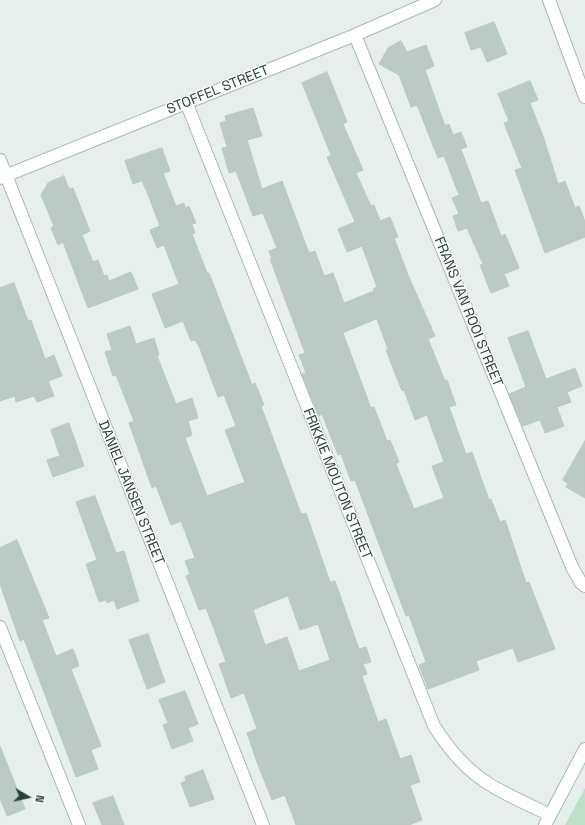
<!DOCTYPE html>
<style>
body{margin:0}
#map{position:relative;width:585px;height:825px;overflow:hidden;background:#e6efeb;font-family:"Space Grotesk",sans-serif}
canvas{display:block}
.north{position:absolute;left:8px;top:777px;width:40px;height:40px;-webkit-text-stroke:3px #f7fbf9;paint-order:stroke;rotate:99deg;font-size:11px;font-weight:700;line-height:16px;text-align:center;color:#24423a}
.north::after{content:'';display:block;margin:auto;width:14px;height:18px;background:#24423a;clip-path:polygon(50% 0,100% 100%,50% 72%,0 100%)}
</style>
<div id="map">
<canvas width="585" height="825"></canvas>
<div class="north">N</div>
</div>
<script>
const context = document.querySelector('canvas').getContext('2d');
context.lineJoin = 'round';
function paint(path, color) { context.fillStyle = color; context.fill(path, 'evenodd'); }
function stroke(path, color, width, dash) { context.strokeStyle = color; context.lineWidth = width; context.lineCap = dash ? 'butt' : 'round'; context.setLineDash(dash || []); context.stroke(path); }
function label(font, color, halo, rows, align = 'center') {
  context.font = font + ' "Space Grotesk",sans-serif'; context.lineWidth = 3; context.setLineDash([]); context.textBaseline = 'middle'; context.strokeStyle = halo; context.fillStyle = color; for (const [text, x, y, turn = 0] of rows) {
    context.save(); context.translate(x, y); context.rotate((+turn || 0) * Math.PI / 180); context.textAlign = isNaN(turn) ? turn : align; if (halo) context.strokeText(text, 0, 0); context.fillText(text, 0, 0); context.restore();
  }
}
const green = new Path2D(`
 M585,788V825H565Z`);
const building = new Path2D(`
 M494,22L507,54L487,62L481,47L471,50L465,33Z
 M401,41L407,52L426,45L434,66L425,70L445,126L449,124L453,135L461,132L467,147L461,149L481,203L488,201L501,236L505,234L517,263L519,268L504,274L509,286L491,293L480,265L483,264L467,228L458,231L453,216L459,214L452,198L459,195L444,156L438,158L417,105L411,107L399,75L379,64L388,48Z
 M327,72L347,122L343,124L363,170L356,173L371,206L374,205L380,221L390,217L398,237L394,238L408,275L435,336L428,339L445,381L447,380L456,405L449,407L466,454L472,452L489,500L491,499L500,522L505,520L526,583L529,582L555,649L518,662L513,648L476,661L479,670L428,689L419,665L426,662L409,615L406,616L355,480L351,481L341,454L338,455L322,414L319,416L302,374L306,373L299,355L305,353L270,259H272L269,251L277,248L263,213L253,216L236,171L229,173L222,148L227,147L220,123L226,121L225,116L253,108L262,136L247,140L262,189L282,181L309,253L315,251L324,276L333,273L344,303L374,291L373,289L377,287L362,246L347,252L338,229L355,222L327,157L331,155L302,83ZM377,319L388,349L386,350L402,391L404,390L415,420L427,415L444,462L432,466L444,498L414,509L396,464L399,462L390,440L387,441L374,407L371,408L343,333Z
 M530,81L538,100L530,103L544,139L558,184L565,181L575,208L579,206L585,222V237L545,253L515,170L522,168L504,123L509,121L498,94Z
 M162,148L170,171L163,173L176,206L184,203L185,208L189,206L196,223L192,224L195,233L192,234L207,273H209L252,385L255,383L264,405L261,406L301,514L306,513L330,582L335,581L359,649L366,647L371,662L363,664L367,674L362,676L378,722L386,719L400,759L411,755L420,782L410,785L422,820L409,825H296L285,795L272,800L258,765L247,733L257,729L244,693L231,698L219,664L226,662L213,626L206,608L199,610L186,576L190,574L185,561L195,558L181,521L171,525L156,486L152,488L129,423L134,421L116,375L113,376L105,352L112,350L107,334L130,326L136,344L154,338L159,355L157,356L176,404L192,398L198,418L188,421L192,435L185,438L207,496L245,482L225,430L236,426L224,395L218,397L199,346L195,340L191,341L183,321L165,328L152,294L179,284L164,245L157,248L150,230L160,226L149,197L142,181L133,184L125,161ZM288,596L300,630L318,624L330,660L299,671L287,637L265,645L253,610Z
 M64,176L69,189L73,188L90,231L82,235L93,262L98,260L104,276L107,275L109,281L131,272L138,289L88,308L63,242L58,245L51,228L54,226L41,195L48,183Z
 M14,283L28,321L31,320L45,359L54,355L62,376L48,381L54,396L37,402L34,396L16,402L15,396L0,401V288Z
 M528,331L546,379L575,368L582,386L567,392L571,402L557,407L564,426L545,433L540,420L523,426L509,394L526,387L508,338Z
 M69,423L84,466L53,477L47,460L60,456L51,430Z
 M585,441V498L566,487L568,484L563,480Z
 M95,496L116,553L124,551L139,601L117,609L114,600L107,603L106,600L99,602L86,564L97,560L76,502Z
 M17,540L49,618L42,620L56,656L73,649L79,666L71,669L101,746L91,750L98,769L76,777L24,639L20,641L0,584V548Z
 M148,634L165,682L147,689L129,640Z
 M185,691L198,724L188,728L193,741L172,749L163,725L168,723L159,700Z
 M0,746L25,809L7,816L0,798Z
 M203,770L214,799L190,807L181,783L186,781L185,777Z
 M113,796L124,825H102L93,803Z`);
const minor = new Path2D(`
 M549,0L585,97
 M355,35L572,567L581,583L585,586
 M186,102L434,726C448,748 466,770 489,784C508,796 530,805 550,815
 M0,160L263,825
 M0,178L355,35L435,0
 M0,627L79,825
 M545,825L585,749`);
const streetNames = [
 ["STOFFEL STREET",218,90,-22],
 ["FRANS VAN ROOI STREET",468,312,68],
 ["FRIKKIE MOUTON STREET",337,484,68],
 ["DANIEL JANSEN STREET",131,493,68]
];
paint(green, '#bfe0c8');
paint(building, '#bbcac4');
stroke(building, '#b8c9c2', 1);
stroke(minor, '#a8b8b2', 14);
stroke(minor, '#fff', 12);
label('14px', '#24423a', '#f7fbf9', streetNames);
</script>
